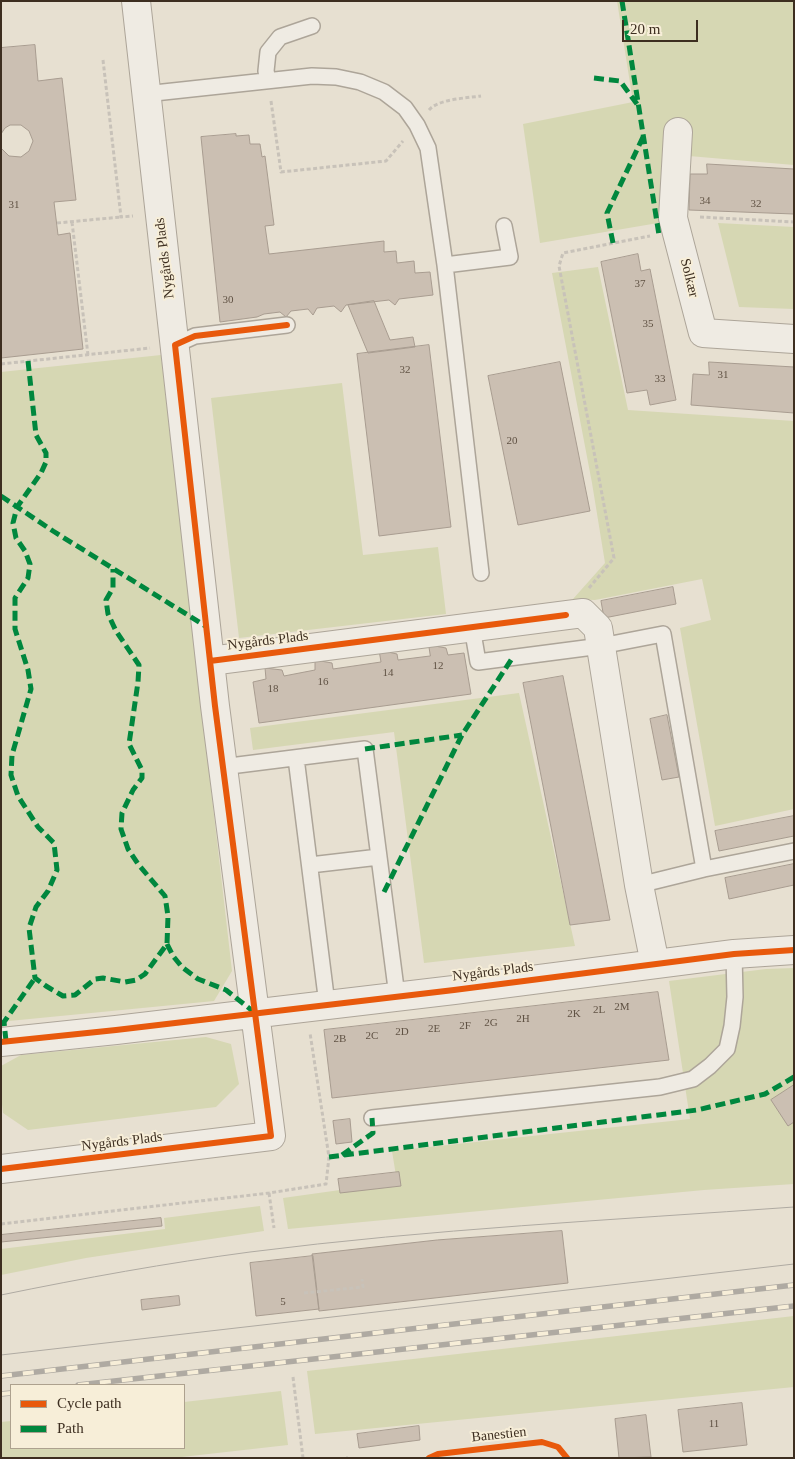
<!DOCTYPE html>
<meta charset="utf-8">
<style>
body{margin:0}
#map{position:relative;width:795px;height:1459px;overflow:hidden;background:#e7e0d1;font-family:Georgia,serif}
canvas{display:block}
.frame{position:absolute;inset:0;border:2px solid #3d2e20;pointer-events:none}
.legend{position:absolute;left:10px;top:1384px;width:175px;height:65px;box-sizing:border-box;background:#f7eed8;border:1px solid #ada18e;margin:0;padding:6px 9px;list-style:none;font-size:15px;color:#3d2e20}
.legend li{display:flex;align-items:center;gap:10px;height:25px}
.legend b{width:25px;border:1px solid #ada18e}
.scale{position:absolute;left:622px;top:20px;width:76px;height:22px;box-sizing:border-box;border:2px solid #3d2e20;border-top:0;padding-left:6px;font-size:15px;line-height:18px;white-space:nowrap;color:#3d2e20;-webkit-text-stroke:4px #f7eed8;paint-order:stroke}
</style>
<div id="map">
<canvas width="795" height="1459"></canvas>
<div class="frame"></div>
<ul class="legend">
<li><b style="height:6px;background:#e8590c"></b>Cycle path</li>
<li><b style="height:6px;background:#00873e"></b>Path</li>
</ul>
<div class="scale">20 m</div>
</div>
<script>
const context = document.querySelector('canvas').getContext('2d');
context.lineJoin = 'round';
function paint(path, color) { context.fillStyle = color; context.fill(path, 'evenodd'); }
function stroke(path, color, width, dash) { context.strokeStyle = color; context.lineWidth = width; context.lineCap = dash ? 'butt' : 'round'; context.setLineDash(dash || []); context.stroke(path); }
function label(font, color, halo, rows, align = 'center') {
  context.font = font + ' Georgia,serif'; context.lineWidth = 4; context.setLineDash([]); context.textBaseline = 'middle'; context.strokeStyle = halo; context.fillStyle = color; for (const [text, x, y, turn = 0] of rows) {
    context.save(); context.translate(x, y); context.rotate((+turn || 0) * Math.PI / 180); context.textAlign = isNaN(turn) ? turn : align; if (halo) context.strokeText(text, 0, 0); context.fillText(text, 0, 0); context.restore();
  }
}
const green = new Path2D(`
 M617,1H794V165L689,156L664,222L540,243L523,124L633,102Z
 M718,223L794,227V309L739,307Z
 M598,267L628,410L794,421V809L715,826L680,628L711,620L702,579L595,600L573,599L605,563L592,483L552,273Z
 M161,355L232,971L214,1001L9,1021L1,1016V372Z
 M342,383L363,555L438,547L446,614L239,638L211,398Z
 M519,693L575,946L424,963L394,732L253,750L250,728Z
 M794,968V1184L704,1190L288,1229L283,1198L397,1182L392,1151L690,1119L669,981L766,969Z
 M206,1037L231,1044L239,1084L216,1107L28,1130L3,1113L1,1095V1066L21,1055Z
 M260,1206L264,1231L86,1258L1,1275V1249L165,1229L164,1218Z
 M794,1316V1387L315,1434L307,1371Z
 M281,1391L288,1445L173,1458H1V1422L11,1421V1448H184V1402Z`);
const building = new Path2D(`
 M35,45L38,81L62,78L76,200L54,202L58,235L70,233L83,349L1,358V148L9,156L21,157L29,151L33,141L29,131L21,125H10L5,128L1,134V48Z
 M236,134V136L249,135L250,144H260L262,157L265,156L274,225L265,226L269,254L384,241V252L396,251L397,263L414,261L415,273L430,272L433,295L399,299L395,305L389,300L346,305L341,312L334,306L317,308L313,315L308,309L291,311L286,317L280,312L264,314L257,317L220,322L201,137Z
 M707,164L794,169V214L689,210L690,174H707Z
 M638,254L641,271L650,269L676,400L650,405L647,390L627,393L601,262Z
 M374,301L390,340L413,337L415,347L368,353L348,305Z
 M429,345L451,527L379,536L357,354Z
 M560,362L590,511L518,525L488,376Z
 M709,362L794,367V413L691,405L693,374L709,375Z
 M673,587L676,604L604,618L601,601Z
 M429,645L446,648L448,655L464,653L471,694L259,723L253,682L266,679L265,668L282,670L284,676L315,670V660L332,663L333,669L381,662L379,650L397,654L398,660L430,656Z
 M563,676L610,920L570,925L523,683Z
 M667,715L679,777L662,780L650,719Z
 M794,816V836L719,851L715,831Z
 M794,864V885L729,899L725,878Z
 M658,992L669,1060L332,1098L324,1030Z
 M794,1085V1122L788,1126L771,1100Z
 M350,1119L352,1142L336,1144L333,1121Z
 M399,1172L401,1186L340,1193L338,1179Z
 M161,1218L162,1226L1,1242V1235Z
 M562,1231L568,1283L319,1311L312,1254L437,1240Z
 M313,1256L319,1309L256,1316L250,1263Z
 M179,1296L180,1305L142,1310L141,1300Z
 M742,1403L747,1445L683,1452L678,1410Z
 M646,1415L651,1457L619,1458L615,1419Z
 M419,1426L420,1440L359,1448L357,1434Z`);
const path = new Path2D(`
 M103,60L121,217L133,216
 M271,101L281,172L386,161L403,141
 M429,110C438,99 467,98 481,96
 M700,217L794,222
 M72,222L88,355
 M57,223L121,217
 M1,364L150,348
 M589,588L614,558L559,266L563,253L650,236
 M269,1193L274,1228
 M1,1224L269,1193L326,1184L329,1157L310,1033
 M304,1293L363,1287L362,1279
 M293,1377L303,1458
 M346,1458H348`);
const lane = new Path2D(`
 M268,80L266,71L268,52L280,37L312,26
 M145,94L312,76L336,77L360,82L384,92L405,108L417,125L428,148L445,265L481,573
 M445,265L510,257L504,226
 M175,345L195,336L287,325
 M472,627L478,662L601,646L663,634L704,869L639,885
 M296,758L327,1004
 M222,767L365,749L397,996
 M310,865L379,857
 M704,869L794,851
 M372,1118L660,1087L693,1079L710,1066L727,1049L732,1026L735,997L734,954`);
const street = new Path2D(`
 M678,132L673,218L703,333L794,339
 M210,661L583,613L598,628L639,885L655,964
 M1,1042L116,1030L454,990L734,954L794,950
 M1,1169L271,1136L215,706L136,1`);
const tram = new Path2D(`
 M1,1295C84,1278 167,1263 250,1252C430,1229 613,1220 794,1207
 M1,1355L794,1264`);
const rail = new Path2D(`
 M1,1376L794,1285
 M78,1385L794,1306
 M1,1394L11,1393`);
const quiet = new Path2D(`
 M622,1L659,235
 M594,78L620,81L637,104
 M613,243L607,213L643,137
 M28,361L36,435L46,453V462L41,473L17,507L13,523L16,538L25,551L30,564L28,578L15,598V629L28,670L31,689L12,755L11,775L18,796L38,827L54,843L57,870L48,891L36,907L29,928L35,978L46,986L63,996L75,995L95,979L103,978L125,982L136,980L145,974L167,944L168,916L165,896L138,864L128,849L121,829L122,813L133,790L142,778V770L129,744L138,682L139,665L116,631L108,614L106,600L113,588V569
 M1,496L53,531L207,627
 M365,749L462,735
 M384,892L462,735L513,657
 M167,944L173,956L182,967L198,979L226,990L254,1012
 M6,1041L4,1022L35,978
 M342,1155L373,1133L372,1118
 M329,1157L697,1110L765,1094L794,1077`);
const cycleway = new Path2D(`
 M210,661L566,615
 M1,1042L116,1030L454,990L734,954L794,950
 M1,1169L271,1136L215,706L175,345L195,336L287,325
 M429,1458L438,1454L542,1442L558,1447L567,1458`);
const numberNames = [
 ["34",705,201],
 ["32",756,204],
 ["31",14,205],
 ["37",640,284],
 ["30",228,300],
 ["35",648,324],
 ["32",405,370],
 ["31",723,375],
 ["33",660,379],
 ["20",512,441],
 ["12",438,666],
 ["14",388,673],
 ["16",323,682],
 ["18",273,689],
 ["2M",622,1007],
 ["2L",599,1010],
 ["2K",574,1014],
 ["2H",523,1019],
 ["2G",491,1023],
 ["2F",465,1026],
 ["2E",434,1029],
 ["2D",402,1032],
 ["2C",372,1036],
 ["2B",340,1039],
 ["5",283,1302],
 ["11",714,1424]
];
const streetNames = [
 ["Nygårds Plads",165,258,-97],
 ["Solkær",689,278,76],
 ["Nygårds Plads",268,641,-7],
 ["Nygårds Plads",493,972,-7],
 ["Nygårds Plads",122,1142,-7],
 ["Banestien",499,1435,-6]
];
paint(green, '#d6d7b3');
paint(building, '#cbbfb2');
stroke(building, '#a89c90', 1);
stroke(lane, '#ada599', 18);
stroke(street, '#ada599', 30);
stroke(path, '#c8c2b9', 3, [4, 2.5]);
stroke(lane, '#efebe3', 15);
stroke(street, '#efebe3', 28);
stroke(tram, '#afaaa2', 1);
stroke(rail, '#afaaa2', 5.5);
stroke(rail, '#f7eed8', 4, [11]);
stroke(quiet, '#00873e', 5, [10, 5]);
stroke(cycleway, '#e8590c', 6);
label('11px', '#605244', null, numberNames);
label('14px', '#3d2e20', '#f7eed8', streetNames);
</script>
